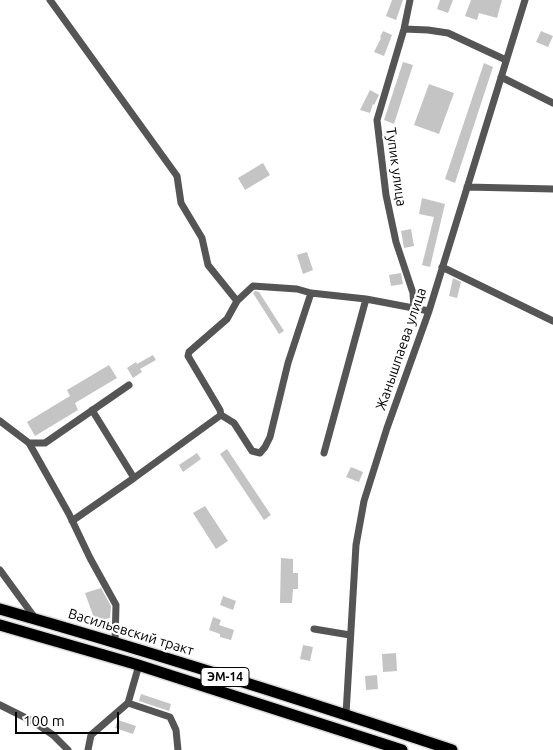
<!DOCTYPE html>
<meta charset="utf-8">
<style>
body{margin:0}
#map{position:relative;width:553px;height:750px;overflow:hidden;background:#fff;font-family:Ubuntu,sans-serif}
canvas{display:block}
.scale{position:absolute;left:15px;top:712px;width:104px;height:22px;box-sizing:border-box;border:2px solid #000;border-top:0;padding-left:6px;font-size:15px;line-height:18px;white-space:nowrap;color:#000;-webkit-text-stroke:4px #fff;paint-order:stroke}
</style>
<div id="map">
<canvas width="553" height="750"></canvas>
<div class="scale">100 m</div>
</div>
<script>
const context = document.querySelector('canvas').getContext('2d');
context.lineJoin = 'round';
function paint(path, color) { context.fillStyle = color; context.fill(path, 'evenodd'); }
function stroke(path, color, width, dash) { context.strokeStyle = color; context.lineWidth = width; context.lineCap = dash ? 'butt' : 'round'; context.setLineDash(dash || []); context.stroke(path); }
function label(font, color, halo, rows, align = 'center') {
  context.font = font + ' Ubuntu,sans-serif'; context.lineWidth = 4.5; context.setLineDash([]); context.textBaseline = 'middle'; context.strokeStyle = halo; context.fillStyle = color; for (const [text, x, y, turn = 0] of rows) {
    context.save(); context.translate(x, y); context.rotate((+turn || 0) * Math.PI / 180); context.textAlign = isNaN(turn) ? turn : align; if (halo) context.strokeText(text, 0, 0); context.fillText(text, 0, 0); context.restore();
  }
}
const building = new Path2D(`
 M392,0H403L396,20L386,16Z
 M440,0H453L448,13L437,9Z
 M471,0H502L497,18L479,13L477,20L465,16Z
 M383,31L392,35L384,56L374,52L381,38L380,37Z
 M541,31L553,36L548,47L536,42Z
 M403,62L413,65L394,124L384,120Z
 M484,63L493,67L455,183L445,179Z
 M429,84L454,93L439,134L414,125Z
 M370,90L379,95L374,105L373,104L370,113L360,110Z
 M396,143L399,161L391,162L388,144Z
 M263,163L270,175L245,190L238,178Z
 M422,198L445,204L430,267L422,265L434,217L419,214Z
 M411,229L414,246L404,248L401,231Z
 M307,252L313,270L303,274L297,255Z
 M401,273L403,284L391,286L389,275Z
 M453,278L461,282L457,298L449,296Z
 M255,291L259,292L284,331L279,334L253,293Z
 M153,355L156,360L140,369L142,372L133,378L127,368L136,362L137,364Z
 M109,365L117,378L75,403L78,410L35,436L27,422L70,396L67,390Z
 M227,449L271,515L264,520L220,454Z
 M197,453L201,459L183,472L179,465Z
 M351,467L363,472L359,482L346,477Z
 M205,506L228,541L216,549L193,513Z
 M281,558L293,559V573H298V589H293L292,603H280Z
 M101,588L111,606L110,618L95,621L85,593Z
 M223,596L236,601L233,610L220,605Z
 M213,617L221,620L219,625L234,630L231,640L220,637V634L209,630Z
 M303,645L313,647L310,661L300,659Z
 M396,653L397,671L383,672L382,654Z
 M377,675L378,689L366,690L365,676Z
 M141,694L171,704L169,711L139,701Z
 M118,720L136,726L133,734L115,728Z`);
const minor = new Path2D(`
 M50,0L177,176L181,203L202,238L208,265L237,301L253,286L297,289L311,293L366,299L429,311
 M410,0L404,29L377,120L386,195L396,242L413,293L414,309
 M404,29L428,30L448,33L506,60
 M501,77L553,103
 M467,187L553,189
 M442,267L553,321
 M221,415L234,423L252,451L260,453L265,447L270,437L288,363L311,293
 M0,421L29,443L69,514L90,558L116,605L115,643
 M29,443H45L129,385
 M324,453L366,299
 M134,478L221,415L220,410L188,356L189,352L227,319L237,301
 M72,521L134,478L92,410
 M0,570L35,618
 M314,629L350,635
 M139,665L128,703L170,717L176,730L178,750
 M0,705L34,722L53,735L68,750
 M346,714L356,545L364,501L387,428L429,311L525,0
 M88,750L91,735L128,703`);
const primary = new Path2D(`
 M0,609C152,652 303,700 452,750
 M0,625L135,664L402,750`);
const shields = [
 [225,677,48]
];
const shieldNames = [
 ["ЭМ-14",225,677]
];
const streetNames = [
 ["Тупик улица",396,167,82],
 ["Жанышпаева улица",401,349,-71],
 ["Васильевский тракт",131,632,17]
];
paint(building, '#c4c4c4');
stroke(primary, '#dbdbdb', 14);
stroke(minor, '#555', 7);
stroke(primary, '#000', 11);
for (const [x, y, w] of shields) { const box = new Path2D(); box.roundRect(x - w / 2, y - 9.5, w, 19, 4); context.fillStyle = '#fff'; context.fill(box); stroke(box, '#000', 1); }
label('bold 12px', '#000', null, shieldNames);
label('14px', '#000', '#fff', streetNames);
</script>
